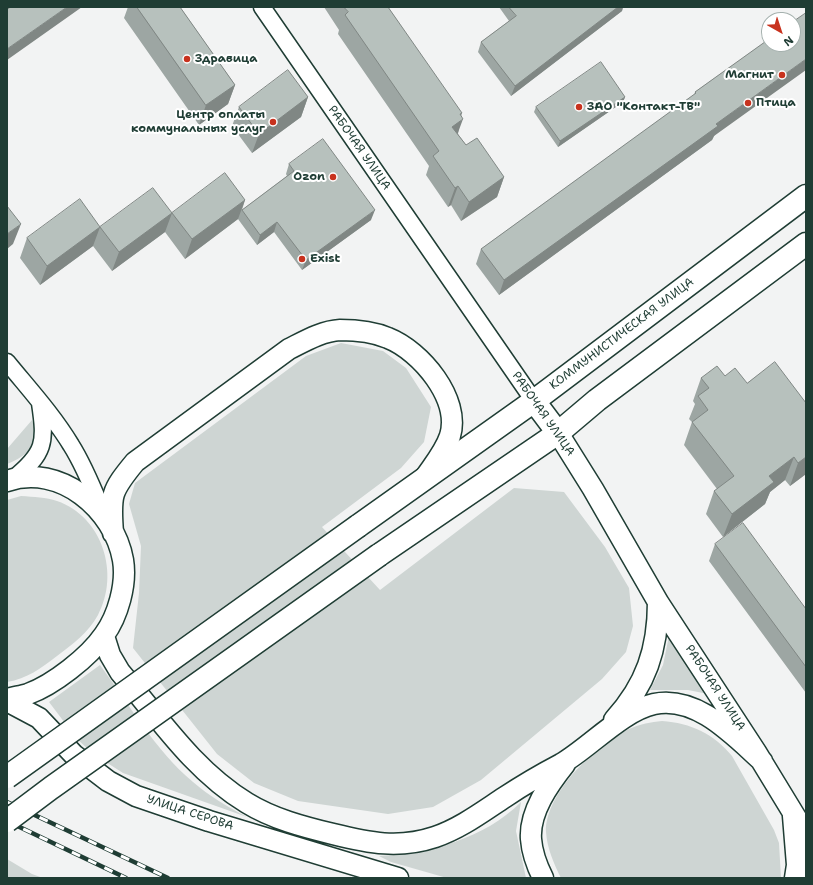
<!DOCTYPE html>
<meta charset="utf-8">
<style>
body{margin:0}
#map{position:relative;width:813px;height:885px;overflow:hidden;background:#f2f3f3;font-family:"Shantell Sans",sans-serif}
canvas{display:block}
.frame{position:absolute;inset:0;border:8px solid #1f3d34;pointer-events:none}
.north{position:absolute;left:761px;top:12px;width:40px;height:40px;box-sizing:border-box;background:#fff;border:1px solid #a5b1ae;border-radius:50%;rotate:141deg;font-size:11px;font-weight:700;line-height:16px;text-align:center;color:#1f3d34}
.north::after{content:'';display:block;margin:auto;width:14px;height:18px;background:#c8321e;clip-path:polygon(50% 0,100% 100%,50% 72%,0 100%)}
</style>
<div id="map">
<canvas width="813" height="885"></canvas>
<div class="frame"></div>
<div class="north">N</div>
</div>
<script>
const context = document.querySelector('canvas').getContext('2d');
context.lineJoin = 'round';
function paint(path, color) { context.fillStyle = color; context.fill(path, 'evenodd'); }
function stroke(path, color, width, dash) { context.strokeStyle = color; context.lineWidth = width; context.lineCap = dash ? 'butt' : 'round'; context.setLineDash(dash || []); context.stroke(path); }
function label(font, color, halo, rows, align = 'center') {
  context.font = font + ' "Shantell Sans",sans-serif'; context.lineWidth = 4; context.setLineDash([]); context.textBaseline = 'middle'; context.strokeStyle = halo; context.fillStyle = color; for (const [text, x, y, turn = 0] of rows) {
    context.save(); context.translate(x, y); context.rotate((+turn || 0) * Math.PI / 180); context.textAlign = isNaN(turn) ? turn : align; if (halo) context.strokeText(text, 0, 0); context.fillText(text, 0, 0); context.restore();
  }
}
const green = new Path2D(`
 M341,343L383,351L406,368L431,407L424,442L401,468L322,527L380,590L514,488L564,492L605,547L629,588L633,626L626,652L602,679L481,780L433,807L388,814L298,801L254,783L217,754L133,648L139,593L141,546L129,504L135,483L306,356Z
 M32,420C40,443 28,456 7,464V449Z
 M21,496C34,497 46,497 57,501C103,517 120,574 98,615C88,633 73,644 57,656C41,668 27,679 7,682V500Z
 M670,631L713,695L688,690H650L663,665Z
 M100,665C129,704 155,750 193,782C209,796 228,807 247,817L123,773L109,764L89,750L77,739L49,702Z
 M662,721C691,723 714,734 732,756L774,830L779,843L781,878H561C554,864 547,848 546,832C545,793 597,744 629,729C640,724 651,722 662,721Z
 M521,802L516,831L526,878H447L391,862L379,856C430,853 484,839 521,802Z
 M7,859L32,874L43,878H7Z`);
const minor = new Path2D(`
 M262,7L534,401
 M7,362C29,389 53,415 71,445C85,467 94,491 104,515
 M13,479C45,453 46,443 40,403`);
const tertiary = new Path2D(`
 M558,433L593,489L658,602L756,752L806,834
 M7,481C60,463 114,509 123,560C127,584 118,616 104,635C89,657 53,685 28,694C21,696 14,697 7,699
 M113,533C110,495 111,491 135,462L289,349C305,341 322,331 340,330C356,330 374,332 388,338C421,351 461,399 450,436C445,451 435,463 426,476
 M104,636L110,655L120,672C159,718 194,771 247,803C273,819 304,827 333,834C369,843 399,849 435,837C461,828 482,812 505,797C523,785 542,774 561,764C589,748 622,711 654,704C697,695 734,736 762,761
 M7,701L39,718L74,755L108,781L136,796L209,821L398,878
 M614,720C646,685 658,649 658,602
 M793,816L797,865L795,878
 M543,878C537,866 532,853 531,839C529,812 549,784 565,764`);
const primary = new Path2D(`
 M534,401L558,433
 M358,526L534,401L806,196
 M379,555L558,433L597,400L806,244`);
const rail = new Path2D(`
 M7,802L168,878
 M7,821L126,878`);
const primaryBridge = new Path2D(`
 M7,777L358,526
 M7,821L51,788L379,555`);
const wall = new Path2D(`
 M128,7H180L235,85L228,104L199,125L124,18Z
 M324,7H388L461,116L458,134L466,145L504,177L497,197L461,221L451,205L448,207L426,175L429,166L338,34L339,30Z
 M499,7H623L622,11L511,96L478,52L481,42L509,21Z
 M806,13L714,136L712,140L499,295L476,264L481,249L694,95L695,92Z
 M308,97L301,117L252,153L232,126L239,107Z
 M625,97L623,102L558,147L534,112L536,107Z
 M289,164L371,220L302,270L274,232L257,245L238,219L185,259L165,232L112,271L93,246L40,285L20,258L27,238L100,227L172,213L245,200L242,210L287,176L286,174Z
 M725,376L747,383L806,403V474L790,486L785,480L770,492L765,504L723,537L706,514L714,491L717,489L684,445L692,422L689,419L695,404L693,401L701,378Z
 M715,544L806,609V693L709,561Z`);
const shadedWall = new Path2D(`
 M67,7H82L7,60V49Z
 M618,7H623L622,11L511,96L515,86Z
 M806,59V70L714,136L712,140L499,295L504,280L716,124Z
 M235,85L228,104L199,125L206,105Z
 M308,97L301,117L252,153L259,134Z
 M625,97L623,102L558,147L560,141Z
 M462,113L459,122L463,119L456,138L452,127L460,114Z
 M504,177L497,197L461,221L469,202Z
 M458,186L451,205L448,207L455,188Z
 M245,200L238,219L185,259L192,239Z
 M375,210L371,220L302,270L306,260Z
 M172,213L165,232L112,271L119,252Z
 M277,222L274,232L257,245L260,235Z
 M21,224L13,244L7,249V234Z
 M100,227L93,246L40,285L47,266Z
 M794,457L785,480L770,492L765,504L723,537L732,514L769,476Z
 M806,457V474L790,486L798,463Z`);
const building = new Path2D(`
 M11,7H67L7,49V10Z
 M137,7H180L235,85L206,105Z
 M344,7H388L462,113L460,114L463,119L452,127L466,145L477,138L504,177L469,202L458,186L455,188L433,156L439,151L345,15L348,12Z
 M509,7H618L515,86L481,42L516,16Z
 M806,13V59L716,124L718,126L504,280L481,249L696,93L695,92L769,39V44H793V22Z
 M601,62L625,97L560,141L536,107Z
 M288,70L308,97L259,134L239,107Z
 M323,139L375,210L306,260L277,222L260,235L242,210L294,171L289,164Z
 M225,173L245,200L192,239L172,213Z
 M153,188L172,213L119,252L100,227Z
 M80,199L100,227L47,266L27,238Z
 M7,206L21,224L7,234Z
 M775,362L806,403V457L798,463L794,457L769,476L774,482L732,514L714,491L734,476L692,422L708,410L698,396L709,388L701,378L717,366L725,376L735,368L747,383Z
 M743,523L806,609V667L715,544Z`);
const markers = [
 [187,59,4,"#c8321e"],
 [782,75,4,"#c8321e"],
 [748,103,4,"#c8321e"],
 [579,107,4,"#c8321e"],
 [273,122,4,"#c8321e"],
 [333,177,4,"#c8321e"],
 [302,259,4,"#c8321e"]
];
const poiNames = [
 ["Здравица",195,59],
 ["Магнит",774,75,"right"],
 ["Птица",756,103],
 ["ЗАО \"Контакт-ТВ\"",587,107],
 ["Центр оплаты",265,115,"right"],
 ["коммунальных услуг",265,129,"right"],
 ["Ozon",325,177,"right"],
 ["Exist",310,259]
];
const streetNames = [
 ["РАБОЧАЯ УЛИЦА",359,148,55],
 ["КОММУНИСТИЧЕСКАЯ УЛИЦА",622,334,-37],
 ["РАБОЧАЯ УЛИЦА",543,414,55],
 ["РАБОЧАЯ УЛИЦА",715,688,57],
 ["УЛИЦА СЕРОВА",190,813,18]
];
paint(green, '#ced5d3');
stroke(minor, '#1f3d34', 19);
stroke(tertiary, '#1f3d34', 23);
stroke(primary, '#1f3d34', 25);
stroke(minor, '#fff', 16);
stroke(tertiary, '#fff', 20);
stroke(primary, '#fff', 22);
stroke(rail, '#1f3d34', 4.5);
stroke(rail, '#fff', 3, [9]);
stroke(primaryBridge, '#1f3d34', 25, []);
stroke(primaryBridge, '#fff', 22);
paint(wall, '#9da6a3');
paint(shadedWall, '#808784');
paint(building, '#b7c1bd');
stroke(building, '#808784', 1);
for (const [x, y, r, color] of markers) { const dot = new Path2D(); dot.arc(x, y, r, 0, 2 * Math.PI); context.fillStyle = color; context.fill(dot); stroke(dot, '#fff', 1.5); }
label('bold 12px', '#1f3d34', '#fff', poiNames, 'left');
label('12px', '#1f3d34', '#fff', streetNames);
</script>
